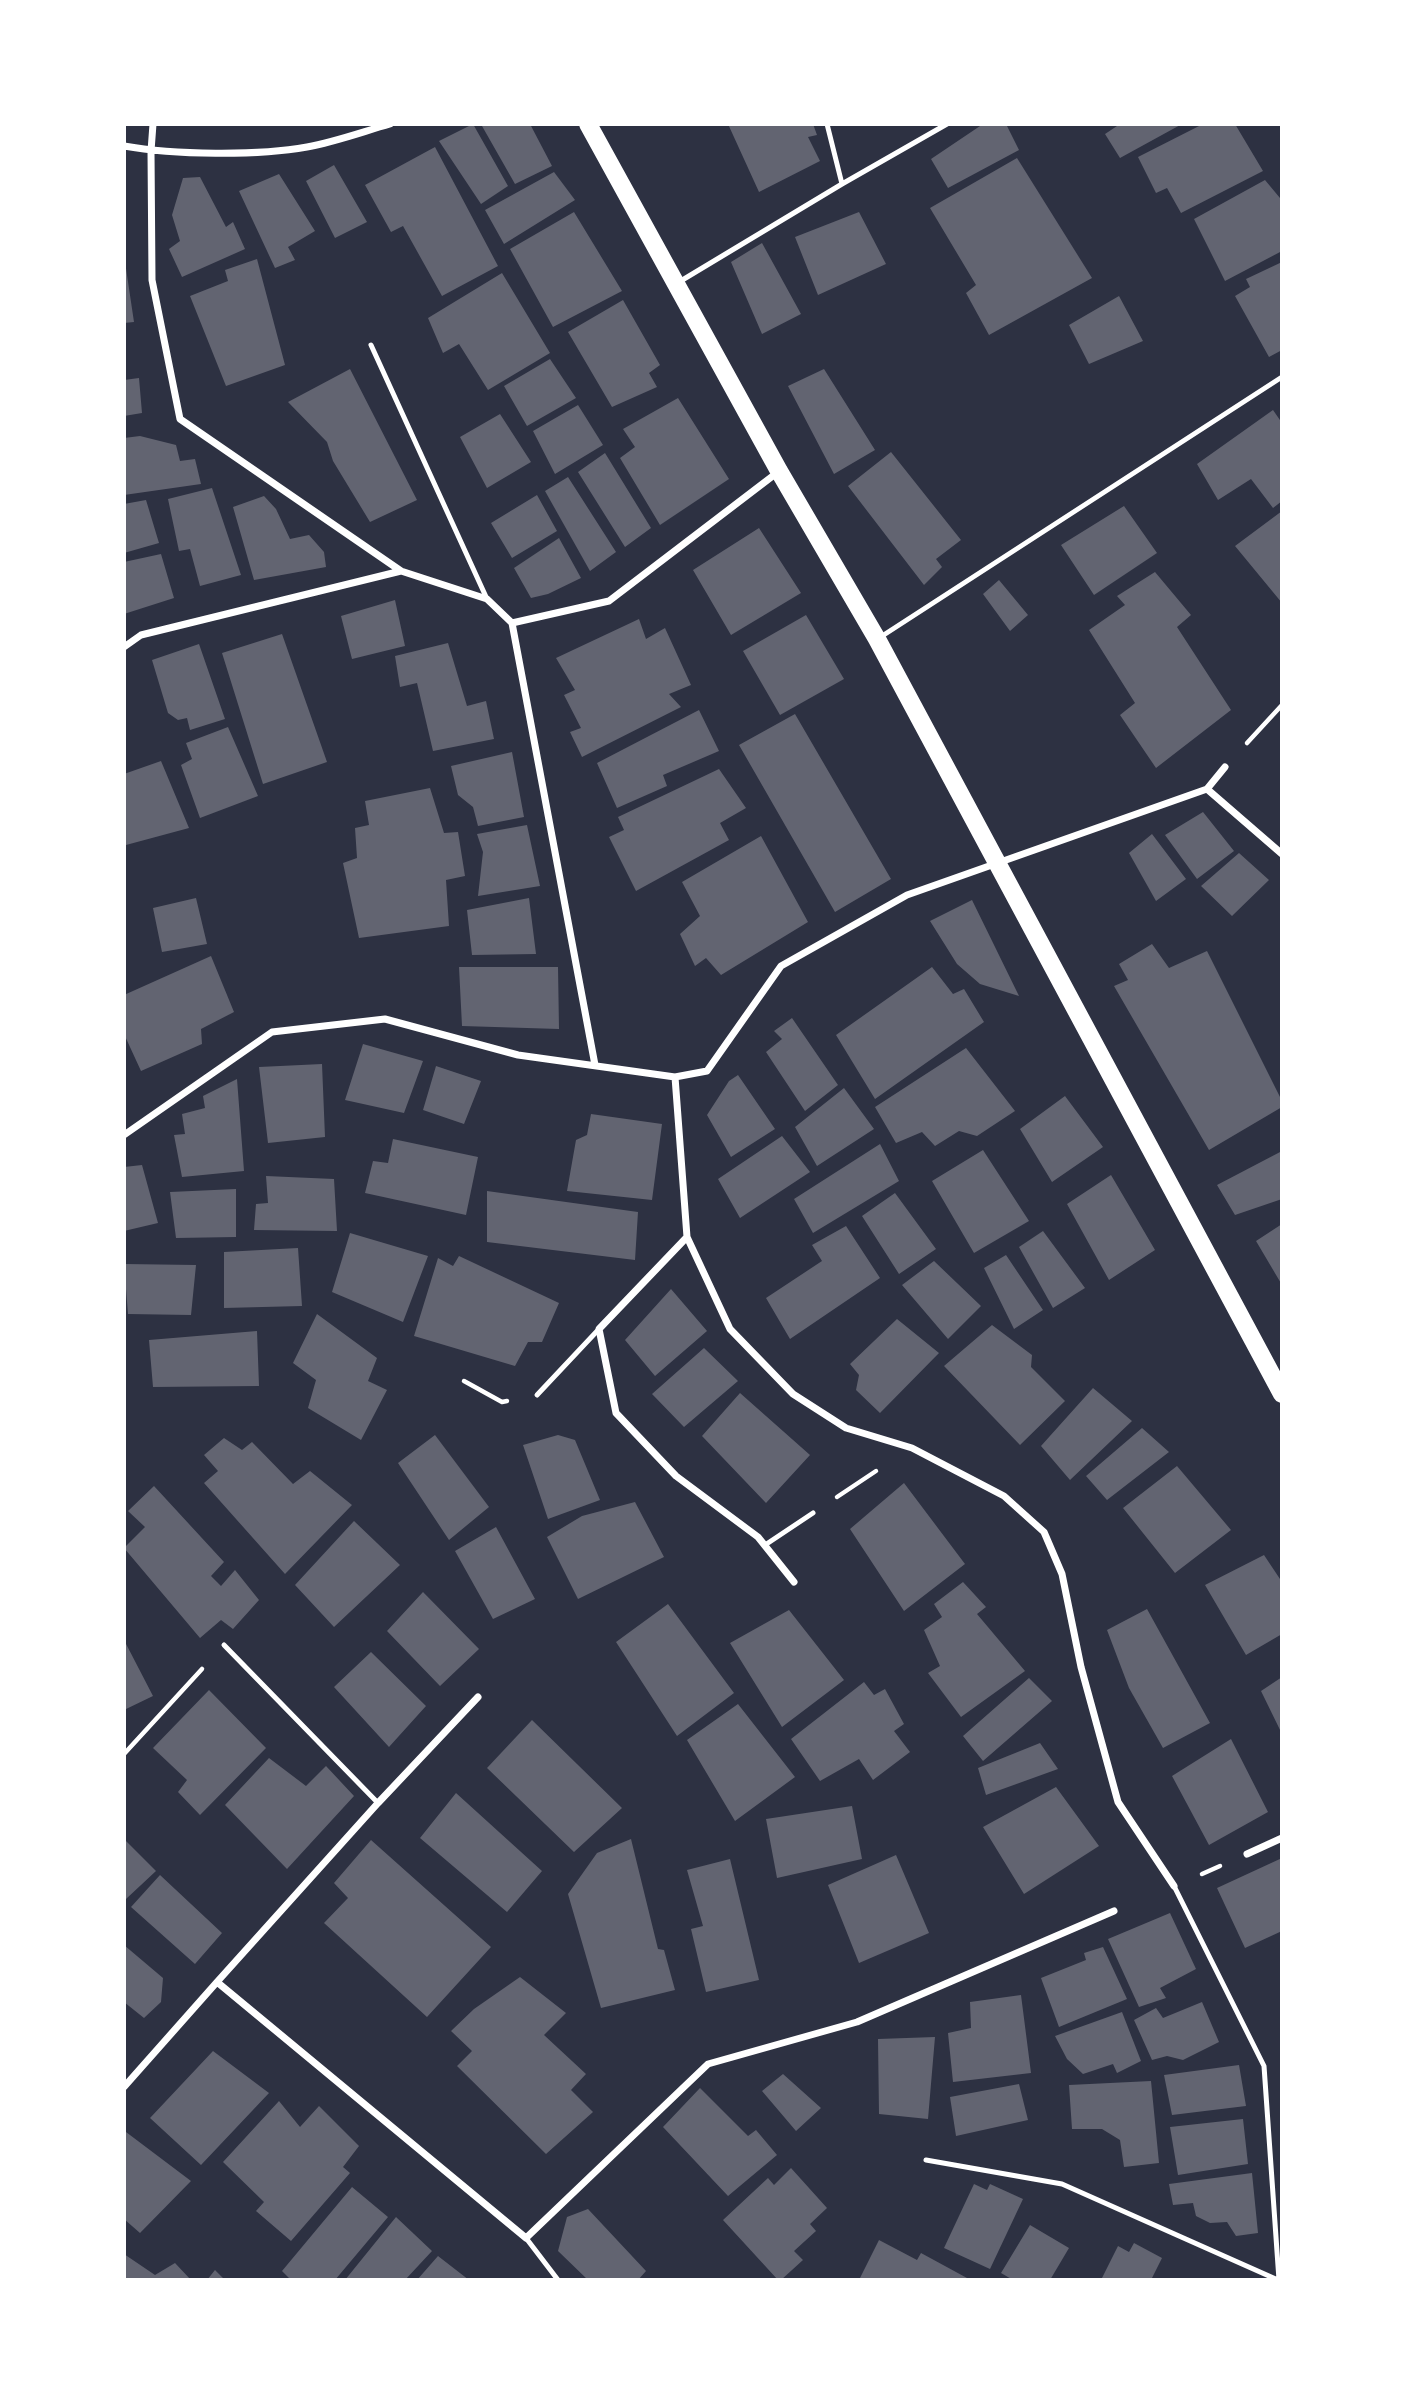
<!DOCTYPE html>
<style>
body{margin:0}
#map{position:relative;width:1406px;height:2404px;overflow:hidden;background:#2d3142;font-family:Commissioner,sans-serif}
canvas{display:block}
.frame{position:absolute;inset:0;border:126px solid #fff;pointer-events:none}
</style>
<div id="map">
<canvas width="1406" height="2404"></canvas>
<div class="frame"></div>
</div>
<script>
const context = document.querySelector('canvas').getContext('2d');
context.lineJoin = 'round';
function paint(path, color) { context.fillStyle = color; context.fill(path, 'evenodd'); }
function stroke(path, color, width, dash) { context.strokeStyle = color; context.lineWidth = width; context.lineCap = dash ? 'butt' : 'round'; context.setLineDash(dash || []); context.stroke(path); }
const building = new Path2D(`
 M473,124L508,186L481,204L439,141Z
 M485,124H530L552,166L515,184L482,126Z
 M728,124H813L817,135L808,137L820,161L759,192Z
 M983,124H1006L1019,150L948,188L931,159Z
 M1120,124H1182L1120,158L1105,134Z
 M1203,124H1235L1263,171L1181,213L1167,188L1156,193L1138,157Z
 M435,147L498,266L442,296L403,226L391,232L365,185Z
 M1017,158L1092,278L989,335L966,293L976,285L930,208Z
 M334,165L367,222L335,238L306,181Z
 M554,172L575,200L504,244L485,210Z
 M279,174L315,231L288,247L295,260L275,268L239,191Z
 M200,177L226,227L233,222L245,249L182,277L169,249L180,241L172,215L183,178Z
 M1265,180L1280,198L1282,197V251L1225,281L1194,219Z
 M574,212L622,291L553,327L510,249Z
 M859,212L886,264L818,295L795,237Z
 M762,243L801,314L762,334L731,262Z
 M124,255L134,322L124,323Z
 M257,259L285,365L226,386L190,296L228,281L225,270Z
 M1282,262V350L1269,357L1235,296L1250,287L1246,279Z
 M502,273L550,353L488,390L459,344L443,353L428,318Z
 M1119,296L1143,341L1089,364L1069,325Z
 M623,300L660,365L649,373L657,387L612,407L568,332Z
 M550,359L576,398L527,426L504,386Z
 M350,369L417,500L370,522L333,461L327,442L288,402Z
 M824,369L875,450L834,474L788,386Z
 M139,378L142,413L124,416V380Z
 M678,398L729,479L660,525L620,458L635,447L623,429Z
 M578,405L603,445L555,474L533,431Z
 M1273,410L1282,423V501L1273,508L1251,479L1218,500L1197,464Z
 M500,414L531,462L487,488L460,437Z
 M140,436L176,445L180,461L195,459L201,484L124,495V438Z
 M891,452L961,540L936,559L942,567L924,585L848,486Z
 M605,453L651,528L625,547L578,472Z
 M568,477L616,552L590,571L545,491Z
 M212,488L241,575L200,586L190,549L179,551L168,499Z
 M537,495L557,531L512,558L491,523Z
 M264,496L276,509L290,539L309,535L324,552L326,567L254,580L233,507Z
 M146,500L159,543L124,553V504Z
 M1124,506L1157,553L1094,595L1061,545Z
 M1282,511V603L1235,546Z
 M759,528L801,593L731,635L693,570Z
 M559,538L581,578L548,594L531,598L514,568Z
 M161,554L174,598L124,614V562Z
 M1155,572L1191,615L1177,627L1231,710L1156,768L1120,715L1135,703L1089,630L1125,605L1117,596Z
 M999,580L1028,615L1010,631L983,594Z
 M395,600L405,646L352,659L341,616Z
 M806,615L844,679L780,715L743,651Z
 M639,619L646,639L665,628L691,685L669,694L681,707L582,757L570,732L581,728L564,695L575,690L556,658Z
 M282,634L327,762L263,784L222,653Z
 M448,643L467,706L486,701L494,739L433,751L417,683L400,687L395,656Z
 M199,644L225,719L190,730L187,718L178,720L168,713L152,660Z
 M699,710L719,751L663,775L667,786L617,808L597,763Z
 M795,714L891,879L835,912L739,745Z
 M228,727L258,796L200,818L181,765L192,759L186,743Z
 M512,752L524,817L478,826L473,807L458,795L451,766Z
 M161,761L189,828L126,845L124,837V774Z
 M719,769L746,808L720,823L729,840L636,891L609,837L624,830L618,817Z
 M430,788L444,833L458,832L465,876L446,880L449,926L359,938L343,863L357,858L355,828L369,825L365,801Z
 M1203,812L1234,851L1197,879L1165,835Z
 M527,825L540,886L478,896L483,852L477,834Z
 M1152,834L1186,879L1156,901L1129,853Z
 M761,836L808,922L721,975L706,958L695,966L680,934L700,916L682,882Z
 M1239,853L1269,880L1232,916L1201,886Z
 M196,898L207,944L162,952L153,908Z
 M529,898L536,954L472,955L467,910Z
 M972,900L1019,996L980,984L957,964L930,921Z
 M1152,944L1169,968L1207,951L1282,1101V1107L1209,1150L1114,986L1128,980L1119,964Z
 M211,956L234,1012L201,1029L202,1044L141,1071L124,1034V995Z
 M459,967H558L559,1029L462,1026Z
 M932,967L953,994L964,989L984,1022L875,1099L836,1035Z
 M792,1018L838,1085L805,1111L766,1052L782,1039L774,1031Z
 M363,1044L423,1061L404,1113L345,1100Z
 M966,1048L1015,1111L977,1136L959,1131L935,1146L922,1132L896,1143L875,1107Z
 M322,1064L325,1137L268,1143L259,1067Z
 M436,1066L481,1081L464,1124L423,1110Z
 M738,1075L775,1129L731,1157L707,1115L729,1081Z
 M237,1079L244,1171L182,1177L174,1135L185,1134L182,1114L205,1108L203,1096Z
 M844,1088L874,1129L817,1166L795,1127Z
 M1065,1096L1103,1147L1052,1182L1020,1129Z
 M591,1114L662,1124L652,1200L567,1191L576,1140L587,1135Z
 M782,1136L810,1172L740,1218L718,1179Z
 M393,1139L478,1157L466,1215L365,1193L373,1161L388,1163Z
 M880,1144L899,1181L813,1233L794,1199Z
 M983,1150L1029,1221L974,1253L932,1181Z
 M1282,1151V1199L1235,1215L1217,1185Z
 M142,1165L158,1223L124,1231V1167Z
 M1111,1175L1155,1250L1109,1280L1067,1204Z
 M266,1176L334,1179L337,1231L254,1230L256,1204L268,1203Z
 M236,1189V1237L176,1238L170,1192Z
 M487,1191L638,1212L635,1260L487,1242Z
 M895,1193L936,1249L899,1274L862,1216Z
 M1282,1224V1285L1256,1241Z
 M846,1226L880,1278L790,1339L766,1298L822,1261L812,1245Z
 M1043,1231L1085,1288L1053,1308L1019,1247Z
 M350,1233L428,1256L403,1322L332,1292Z
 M298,1248L302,1306L224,1308V1252Z
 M1006,1255L1043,1310L1014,1329L984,1268Z
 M459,1256L559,1303L542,1342H528L515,1366L414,1336L438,1258L453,1266Z
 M934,1261L981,1306L948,1339L902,1285Z
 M124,1264L196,1265L191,1315L128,1314Z
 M671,1289L707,1331L655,1376L625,1340Z
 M317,1314L377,1358L368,1381L387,1390L361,1440L308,1408L316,1380L293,1363Z
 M897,1319L939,1353L880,1413L856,1390L859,1375L850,1364Z
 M992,1325L1032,1355L1031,1367L1065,1401L1020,1445L944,1366Z
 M257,1331L259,1386L153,1387L149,1340Z
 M704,1348L738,1381L684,1427L652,1394Z
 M1093,1388L1132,1421L1070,1480L1041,1446Z
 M740,1393L810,1455L766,1503L702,1436Z
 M1142,1428L1169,1452L1107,1500L1086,1476Z
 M435,1435L489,1507L449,1540L398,1463Z
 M558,1435L575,1440L600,1500L548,1519L523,1445Z
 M224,1438L242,1450L252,1442L293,1484L310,1471L352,1505L285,1574L204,1483L218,1471L204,1455Z
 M1177,1466L1231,1530L1175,1573L1123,1508Z
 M904,1483L965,1564L904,1611L850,1529Z
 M154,1486L224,1562L211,1576L221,1586L235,1570L259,1600L233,1629L221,1620L200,1638L124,1548L145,1527L128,1511Z
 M635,1502L664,1557L578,1599L547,1537L582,1516Z
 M354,1521L400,1565L334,1627L295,1585Z
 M496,1527L535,1599L493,1619L455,1551Z
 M1264,1555L1282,1582V1634L1246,1655L1205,1585Z
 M963,1582L986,1607L977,1614L1025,1671L961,1717L928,1673L940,1666L924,1630L942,1617L934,1604Z
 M423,1592L479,1649L440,1686L387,1631Z
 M668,1604L734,1693L677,1736L616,1642Z
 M1147,1609L1210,1723L1163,1748L1129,1688L1107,1630Z
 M789,1610L844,1680L782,1727L730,1643Z
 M124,1640L153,1696L124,1710Z
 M371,1652L426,1706L389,1747L334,1687Z
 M1282,1677V1734L1261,1691Z
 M1029,1678L1052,1701L983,1761L963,1736Z
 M864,1682L874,1695L885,1689L904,1724L894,1731L910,1752L873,1780L859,1759L820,1781L791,1739Z
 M209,1690L266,1748L200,1815L178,1792L187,1780L153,1748Z
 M738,1704L795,1777L735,1821L687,1740Z
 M532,1720L622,1808L574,1852L487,1768Z
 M1231,1739L1268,1812L1209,1845L1172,1776Z
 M1040,1743L1058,1769L986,1795L978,1768Z
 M269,1758L306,1786L326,1766L354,1796L287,1869L225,1805Z
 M1056,1787L1099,1846L1024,1894L983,1827Z
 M456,1793L542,1871L507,1912L420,1838Z
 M852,1806L862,1859L777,1878L766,1819Z
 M124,1839L156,1871L126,1899L124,1898Z
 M631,1839L658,1949L664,1950L675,1990L601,2008L568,1894L597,1853Z
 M371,1840L491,1947L427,2017L324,1923L348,1898L334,1883Z
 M896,1855L929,1933L859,1963L828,1885Z
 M1282,1858V1931L1245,1948L1217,1888Z
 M730,1859L759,1980L706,1992L691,1929L703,1926L687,1870Z
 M160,1875L222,1933L195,1964L131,1907Z
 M1170,1913L1196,1969L1160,1988L1166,1998L1139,2007L1108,1939Z
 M124,1945L163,1978L161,2002L144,2018L124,2002Z
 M1103,1947L1127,1999L1059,2027L1041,1978L1086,1960L1084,1953Z
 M520,1977L566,2013L544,2035L586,2074L571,2090L593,2112L546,2154L457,2066L472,2051L451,2031L474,2009Z
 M1021,1995L1031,2073L953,2082L948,2033L971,2028L970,2002Z
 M1202,2002L1219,2042L1183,2060L1167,2056L1152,2060L1134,2020L1156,2008L1163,2018Z
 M1122,2012L1141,2061L1117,2073L1113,2064L1083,2074L1067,2059L1055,2036Z
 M935,2037L928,2119L879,2114L878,2039Z
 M213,2051L269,2093L201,2165L150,2118Z
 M1239,2065L1246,2106L1172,2115L1164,2075Z
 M783,2074L821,2108L796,2131L762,2091Z
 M1151,2081L1159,2163L1124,2167L1120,2140L1102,2129H1072L1069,2085Z
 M1019,2084L1028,2120L956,2136L950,2097Z
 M700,2088L748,2136L756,2130L777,2155L728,2196L663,2127Z
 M279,2101L300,2127L319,2106L359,2146L343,2167L350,2173L291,2241L256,2211L264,2202L223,2162Z
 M1243,2119L1248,2164L1178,2175L1170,2127Z
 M126,2132L191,2181L140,2233L124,2219V2134Z
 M791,2168L827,2208L810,2224L816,2231L794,2251L803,2260L781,2280H778L723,2220L768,2178L774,2185Z
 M1252,2173L1258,2233L1236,2236L1227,2222L1210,2223L1196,2216L1193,2203L1173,2205L1169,2184Z
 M974,2184L987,2190L990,2184L1023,2199L990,2269L944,2248Z
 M352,2187L388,2217L335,2280H291L282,2271Z
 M588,2209L646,2271L638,2280H588L558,2251L567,2217Z
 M396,2217L432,2251L405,2280H345Z
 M1030,2225L1069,2248L1050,2280H1013L1001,2273Z
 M879,2240L917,2260L921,2253L967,2278L966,2280H859Z
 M1134,2243L1162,2258L1151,2280H1101L1118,2246L1129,2252Z
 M124,2254L155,2275L175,2263L191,2280H124Z
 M438,2256L469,2280H417Z
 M215,2270L225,2280H207Z`);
const path = new Path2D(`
 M1247,743L1282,705
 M464,1381L502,1402L507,1401
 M837,1497L876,1471
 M124,1754L202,1669
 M1202,1874L1220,1866`);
const service = new Path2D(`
 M827,124L842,184
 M679,282L842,184L947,124
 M371,345L487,599
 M879,638L1282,377
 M537,1395L599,1329
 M765,1545L813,1513
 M224,1645L378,1803
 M1174,1886L1264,2066L1279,2280
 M926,2160L1062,2184L1278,2280
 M526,2238L558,2280`);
const minor = new Path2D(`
 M153,124L151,151L152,280L180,419L401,571L487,599L512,623L609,601L778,472
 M124,146C174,155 257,156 307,147C335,142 362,132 390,124
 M512,623L595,1065
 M124,647L141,635L401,571
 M1207,789L1225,767
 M675,1077L687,1237L730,1329L793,1394L846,1428L912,1448L1004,1496L1044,1532L1062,1574L1081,1667L1118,1802L1174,1886
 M124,1135L272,1032L385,1019L518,1055L675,1077L707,1071L781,966L907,895L1207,789L1282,854
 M687,1237L599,1329L616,1413L676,1476L758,1537L794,1582
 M478,1697L378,1803L217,1982L526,2238L708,2064L857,2022L1114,1911
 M1247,1854L1282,1838
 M124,2087L217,1982`);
const primary = new Path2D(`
 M588,124L779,471L877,639L1282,1394`);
paint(building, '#626471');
stroke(path, '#fff', 4.5);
stroke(service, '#fff', 5);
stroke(minor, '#fff', 7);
stroke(primary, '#fff', 18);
</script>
